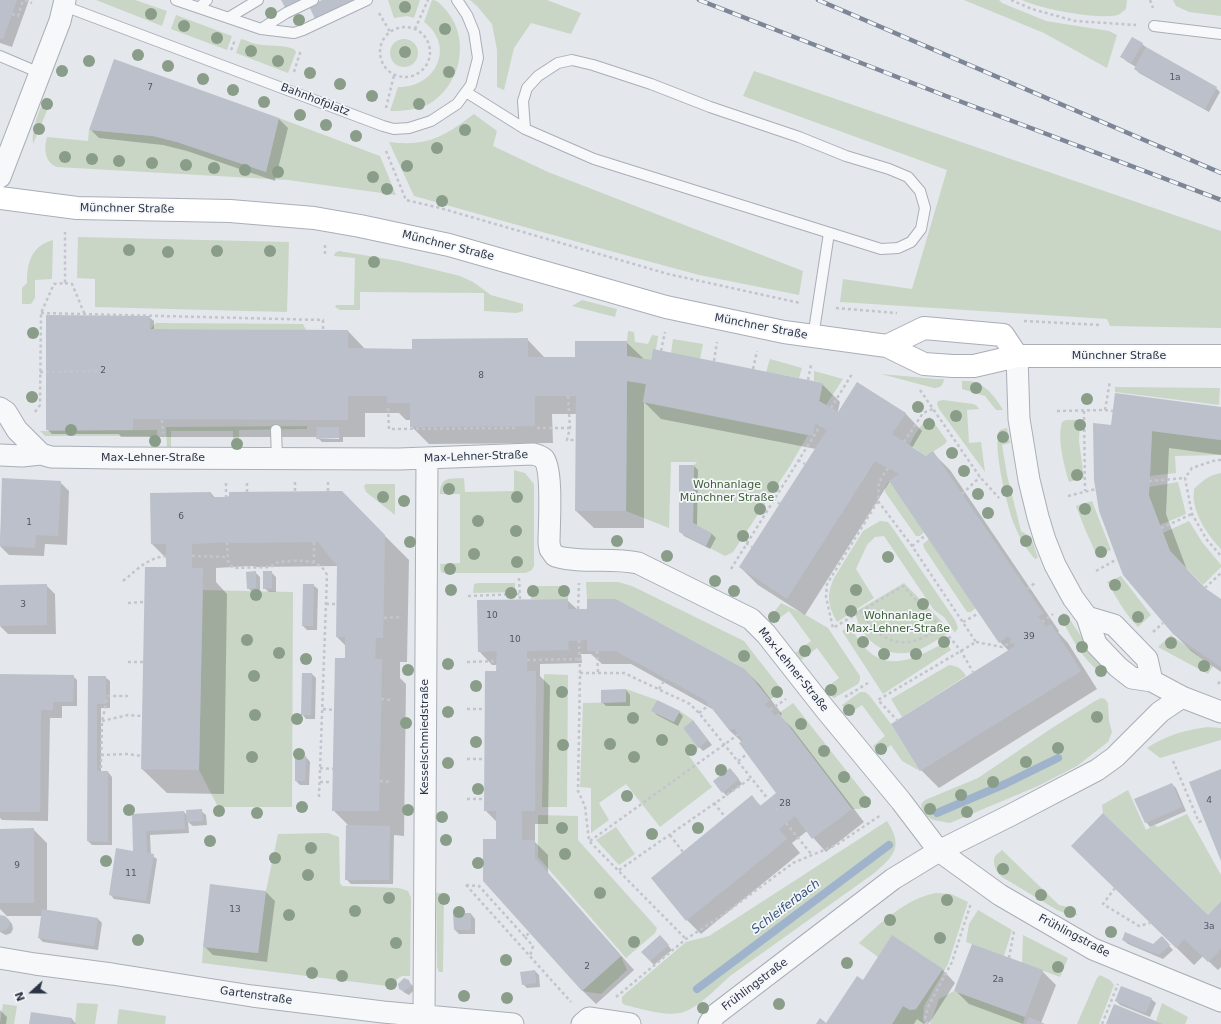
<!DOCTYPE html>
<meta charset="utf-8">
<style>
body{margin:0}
#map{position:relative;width:1221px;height:1024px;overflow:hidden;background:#e4e7ec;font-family:"DejaVu Sans",sans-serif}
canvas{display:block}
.north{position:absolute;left:12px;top:972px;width:40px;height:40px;-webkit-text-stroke:3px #f4f6f9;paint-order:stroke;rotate:249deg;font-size:11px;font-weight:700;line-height:16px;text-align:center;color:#2b3445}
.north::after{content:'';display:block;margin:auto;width:14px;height:18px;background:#2b3445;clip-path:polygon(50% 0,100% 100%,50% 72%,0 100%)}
</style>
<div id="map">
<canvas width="1221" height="1024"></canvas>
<div class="north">N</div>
</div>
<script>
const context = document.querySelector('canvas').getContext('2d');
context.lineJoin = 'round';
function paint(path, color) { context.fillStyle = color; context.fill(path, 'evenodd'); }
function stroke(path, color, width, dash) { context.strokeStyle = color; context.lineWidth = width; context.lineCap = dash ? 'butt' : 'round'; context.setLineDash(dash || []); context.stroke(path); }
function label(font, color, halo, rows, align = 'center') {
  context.font = font + ' "DejaVu Sans",sans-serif'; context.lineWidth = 3.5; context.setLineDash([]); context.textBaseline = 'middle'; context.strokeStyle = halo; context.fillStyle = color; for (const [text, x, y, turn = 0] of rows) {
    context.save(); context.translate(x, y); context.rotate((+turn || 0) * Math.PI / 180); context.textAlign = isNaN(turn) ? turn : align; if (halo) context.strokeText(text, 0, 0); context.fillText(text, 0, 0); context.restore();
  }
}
const green = new Path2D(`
 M96,0H135L167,11L162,26Z
 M388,0H420L414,18L407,16L394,18Z
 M432,0C438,0 442,6 446,10C471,39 461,85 429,104C417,110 403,111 390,111L398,87C436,88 456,46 424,22Z
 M470,0H547L581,13L571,34L531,23L514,48L504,90L497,87V50L492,24L477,6Z
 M964,0H999L1002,3L1046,21L1109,31L1117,35L1107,68L1044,33Z
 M1022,0H1127L1126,9C1123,11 1120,14 1118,15C1099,20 1040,9 1022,0Z
 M1173,0H1221V16L1189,12L1176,6Z
 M176,15L232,36L227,50L171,29Z
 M390 53a14 14 0 1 1 28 0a14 14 0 1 1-28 0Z
 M241,39C246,40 251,43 256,44C269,47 280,44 294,49L296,52L288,73L236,53Z
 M754,71L1221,231V328L1110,326L1107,319L840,302L843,279L912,289L947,170L743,96Z
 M45,97L51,101L33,144C31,128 39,112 45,97Z
 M474,114L497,131L493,146L548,172L803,271L799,295L699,275L603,249L414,196L389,142C428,147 445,136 474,114Z
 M279,118L380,156L396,195L288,180L57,167C44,162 44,148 47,137L88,141L89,130L153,136L177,142L266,172Z
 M78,237L289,242L287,312L95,307V279L77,278Z
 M53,240L52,279L35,280V298L31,304H22V288L27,283C27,263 31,246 53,240Z
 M339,251L399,261L460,276L473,282L491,295L523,304V311L517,313L484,311V293L360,292V310H340L335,307L336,305H354L355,258L334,256L335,253Z
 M582,300L617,309L615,317L572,306Z
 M156,323L303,324L306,330L150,329Z
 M628,331L634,332L635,342L648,344L652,335L658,336L656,350H653L651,360L627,356V341Z
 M673,339L703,344L700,359L671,353Z
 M770,359L802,368L799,378L766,372Z
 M814,371L843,379L826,405L819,401L823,383L814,381Z
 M881,374L936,379H944C943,386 940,388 934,388Z
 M627,381L646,384L643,402L808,435L790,466L733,552L725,556L706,546L712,533L693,523L694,465L697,462H671L669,528L626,511Z
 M962,381C967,381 973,381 977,383C989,388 997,400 1003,410H996L985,396L962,389Z
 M1115,387L1220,388L1219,405L1115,392Z
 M943,400L973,404L977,406L979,409L967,410L969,443L981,442L985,472L939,409L937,404L938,401Z
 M930,417L947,441L945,444L926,456L910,445C912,438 924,420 930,417Z
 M1066,420H1080L1079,441L1084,478L1069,482C1064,465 1057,439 1062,422Z
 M307,426V429L239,430V448H233V431H171V448H167L166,427Z
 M1007,428L1010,443L1002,445L1007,475L1021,531L1031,537L1038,558L1035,559C1026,549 1019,537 1014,524C1008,509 991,442 1000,430Z
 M157,430L158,447H152V442L149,436H45L40,431Z
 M1152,431L1221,440V455L1175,456L1176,473L1150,476Z
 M514,470L525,473L534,484V566L532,570L526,573H444L441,572L440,564L460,563V494H440C440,476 450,479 464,478L465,492L514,491Z
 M1221,473V549C1209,537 1197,519 1194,502C1193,498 1194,493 1194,489C1202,481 1209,475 1221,473Z
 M889,481L924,532L920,536H916L885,492V487Z
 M1178,482L1186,514L1160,525L1149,496V487Z
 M366,484H395V515L366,492L364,486Z
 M1092,501L1111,550L1097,556L1085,529L1076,506Z
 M880,521L888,522L894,530L955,620L958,628L955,633L944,617L934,610L884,536L875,537L867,545L856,569L874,598L837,622C828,605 826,596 834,578L863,531Z
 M1189,521L1202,542L1221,565V567L1203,585L1170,551L1163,533Z
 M929,539L976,608L971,612H967L924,548L923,544Z
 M1121,576L1151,615L1138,627C1125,614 1117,598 1107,582Z
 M586,582H618L632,586L744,641L782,690L770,700L745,669L616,599H587Z
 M479,583H515V592L473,593L474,584Z
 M904,583L951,631C941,637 931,644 921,649C898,659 875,651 862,630C858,625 857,618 855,612Z
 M531,586H568V599H531Z
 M203,590L293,592L292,807H218L199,770Z
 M781,603L804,614L828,628L860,676V680L858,684L834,698L823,690L839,678L817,648L801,660L795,653L811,641L789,611L773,623L769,619Z
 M1063,613L1066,614L1089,648L1105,667L1104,672L1101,673C1083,660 1071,637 1061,618Z
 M850,626C855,634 860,643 866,649C891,674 921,655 946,642L951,650L883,694L842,631Z
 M1171,635L1213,666L1208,674L1158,647Z
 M949,665C958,666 962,669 966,676L902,717L891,699Z
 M544,674L568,675L567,807H542Z
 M626,689L657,700L652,711L673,722L680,711L693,720L683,728L698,748L689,756L712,787L660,827L626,784L599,803L609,820L591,833V788L580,787L583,703L626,702Z
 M860,692H865L869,695L891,724L920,771L902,761L891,745L879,754L873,746L885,736L862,705L849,714L842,705Z
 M1101,698L1105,699L1108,703L1109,721L1112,732L1108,742L1077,766L1038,786L950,823L933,820L925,815L922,809L921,804L925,800L978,778L1052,728L1095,701Z
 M793,703L871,802L860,809H852L779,713Z
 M1208,727L1221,728V740L1160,758L1147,748C1166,735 1186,730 1208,727Z
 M1128,790L1146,830L1154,825L1158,827L1187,814L1221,875V901L1208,915L1103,813L1102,805Z
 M538,815L578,816V840L657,928L655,933L626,958L538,857Z
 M887,821C904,847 894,856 873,874L730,976C718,987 696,1010 680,1013C663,1016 642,1009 625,1005L622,1003V997L625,994L686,942L709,936Z
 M616,827L635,854L619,865L596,840Z
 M328,833L339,837L340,883L342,886L399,888L408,891L411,898L410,976H402L397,979L395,987L202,963L203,947L258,953L266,891L278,834Z
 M1002,850L1059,905L1068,907L1078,915L1072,916L1057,910L1002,877C996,872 992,864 995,856Z
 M436,893H444L443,972H439L437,967Z
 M936,893L951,894L968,902L948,964L924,1006L923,1020L925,1024H892L903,1006L910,1010L916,1009L942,969L892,936L878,957L859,943C880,923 907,898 936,893Z
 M978,910L1012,930L1004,956L966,942L969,924Z
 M1023,935L1068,958L1060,977L1022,963Z
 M621,956L627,970L601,994L582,991Z
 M1100,975L1110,980L1114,985L1099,1024H1077L1097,978Z
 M954,991L1025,1017L1023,1024H930L939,999Z
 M77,1003L98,1004L95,1024H75Z
 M1162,1003L1188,1017L1185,1024H1163L1156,1021Z
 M3,1004L17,1006L14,1024H0Z
 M119,1009L166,1016L165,1024H117Z`);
const shadow = new Path2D(`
 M0,0H29L12,47L0,43Z
 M1142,44L1147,48L1216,88L1220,92L1209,112L1139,73L1135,69L1136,67L1126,61L1122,56Z
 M115,60L279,119L288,128L275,181L187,151L163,145L99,138L90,129Z
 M149,317L154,321V330L348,331L365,349L413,350L527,339L545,358H576L626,342L644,359L822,384L840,402L837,415L905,413L922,431L912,448L926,457L932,452L950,470L1059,631L1058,632L1068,643L1097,689L939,788L921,770L1009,651L1000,642L890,481L805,615L758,585L740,567L816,449L661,419L644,402V528H594L576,511L577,414H552L553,443L429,444L411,426V420H406L399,413H365V437H343V442H322L317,437H121L119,434H52L47,429ZM320,437H339V439H320Z
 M1221,408V455L1169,448L1166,514L1187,570L1207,590L1221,600V672L1191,651L1173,633L1112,426Z
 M694,466L698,470L697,526L712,534L716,538L710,549L684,536L680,531Z
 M3,479L60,482L69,491L67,545L45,544L44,556L9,555L0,546Z
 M341,492L409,560L407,662H400V678L406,684L404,836L394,835L393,884H351L346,879L349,826L333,810L346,659V646L337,637L338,566L255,567L252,566L216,568V582L227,594L224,794L167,793L142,769L167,568V559L152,544L211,493L215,498Z
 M255,572L260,577V592H252L248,588Z
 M271,572L276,577V592H269L264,588Z
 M46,585L55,594L56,634H8L0,626V586Z
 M313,585L318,589L317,630H307L303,626Z
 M567,600L578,610L745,670L759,684L782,714L780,716L792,728L864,822L826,852L807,831L792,843L800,853L701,934L687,920L652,878L752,797L761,806L778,793L742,742L730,731L714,710L631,664H602L591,654H581L582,663L540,664V676L550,686L548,824H535V842L548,855V873L634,970L596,1004L582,990L497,840V822L485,810L497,665H492L479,651Z
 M312,674L316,678L315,719H306L302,714Z
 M0,675L73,676L77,680V706H62V718H50L48,821L2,820L0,818Z
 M89,677H105L110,681V708H101V772H108L112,777V845H92L88,841Z
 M626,690L630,695V706H606L602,702Z
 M653,711L679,712L683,716L678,726L657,715Z
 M697,726L712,745L703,751L699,747Z
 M306,757L310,762L309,785H300L296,781Z
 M734,773L742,784L727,796L723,792Z
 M1172,784L1176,788L1186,811L1150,827L1146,822Z
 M201,811L206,815L207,825L193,826L188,822L189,833L150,835L151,855L157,859L150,904L114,899L110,894L134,852L133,815L184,812L188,816Z
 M33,829L47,843V911L98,919L102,923L98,950L43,942L39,938L42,916H7L0,909V830Z
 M1090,863L1207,917L1221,903V967L1218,970L1203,956L1194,965Z
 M266,892L275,901L267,962L213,955L204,946Z
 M471,914L475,919V934H459L455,930Z
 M0,916L8,919L12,924L13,929L11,933L6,935L0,932Z
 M1161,937L1173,950L1163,959L1128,944L1123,940L1153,945Z
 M664,941L672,950L654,965L650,961Z
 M942,969L955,983L930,1022L924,1024L917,1019L914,1024H827L863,981Z
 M535,971L539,975L540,987L527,988L523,984Z
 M1042,971L1056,985L1041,1023L1042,1024H1023L969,1004L955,990Z
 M408,981L413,986L414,990L409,995L405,993L400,989Z
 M1151,999L1156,1003L1150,1017L1120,1005L1116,1001Z
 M0,1010L7,1017L6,1024H0Z
 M72,1019L76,1024H30Z`);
const stream = new Path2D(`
 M937,813L1005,784L1058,758
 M697,989L889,845`);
const building = new Path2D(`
 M0,0H17L3,39L0,38Z
 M281,0H305L286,9Z
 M322,0H362L316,21L309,6Z
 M1132,37L1143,43L1131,63L1120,57Z
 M1146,47L1217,87L1205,109L1134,69Z
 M114,59L279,118L266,172L177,142L153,136L89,130Z
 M46,315L150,316V329L348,330V348L412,349V339L528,338V357H575V341H627V356L651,360L653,349L823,383L819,401L838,412L857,382L906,413L892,434L926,456L933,451L1043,613L1038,616L1046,627L1051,624L1081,671L920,771L891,724L1015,646L1008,636L999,643L889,481L899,474L875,461L787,599L739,567L827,430L815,423L813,435H808L643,402L646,384L627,381L626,511H575L576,396H535V426L410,427V403H387V396H348V420L133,419V430H46Z
 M1115,393L1221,407V440L1152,431L1149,496L1170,551L1205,588L1221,599V667L1173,634L1123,575L1099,511L1094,480L1093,423L1111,425Z
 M317,427H339V438L316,439Z
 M679,465H694L693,523L712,533L706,546L679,532Z
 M2,478L61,481L58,536L36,535L35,548L0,546Z
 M342,491L385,535L383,638H376L375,659H382L379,811H332L335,658H345V637H336L337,566L318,542L230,543V542H227L192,544V568H203L199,770L141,769L145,567H166V544H151L150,493L211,492V497H226L229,496V492Z
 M256,571V588L247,589L246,572Z
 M263,571H272V588L263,589Z
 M47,584V625L0,626V585Z
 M303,584H314L313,626H302Z
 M568,599V609H587V599H616L745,669L770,700L765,704L775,716L779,713L852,809L812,839L795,816L779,829L787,839L686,921L651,878L752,795L760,806L776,793L739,743L743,740L734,728L730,731L705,700L616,651H587V640L568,641L569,650L527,651V671H536L535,811H522V840H535V858L621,956L582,991L483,881V839H496V811H484L485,671H496L497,651L478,652L477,600Z
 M302,673H312L311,715H301Z
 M0,674L74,675L73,702H53V710H41L40,812H0Z
 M88,676H106V704H97V771H108V842L87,841Z
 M626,689V702L601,703V690Z
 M657,700L680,711L674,722L651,711Z
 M693,720L708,740L698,748L683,728Z
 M295,756H306L305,781H295Z
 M730,768L739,779L722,793L713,781Z
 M1221,769V861L1189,782Z
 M1172,783L1182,807L1145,823L1134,799Z
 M202,809L203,821L187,822L186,810Z
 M184,811L185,829L146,831L147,853L154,854L146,901L109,895L116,848L133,851L132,814Z
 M1103,813L1208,915L1221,901V949L1208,962L1184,939L1176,948L1071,846Z
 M346,825L390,826L389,880H345Z
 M34,828V903H0V829Z
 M210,884L266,891L258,953L203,947Z
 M42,909L98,918L94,946L38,938Z
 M453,913H471V930H454Z
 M0,915L5,916L8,919L10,924L7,929L1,932L0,931Z
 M1125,932L1153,944L1162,936L1170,945L1159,955L1122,940Z
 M660,935L669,945L650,961L641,952Z
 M892,935L943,969L916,1009L910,1010L903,1006L892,1024H816L820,1018L826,1023L857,976L863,980Z
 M972,944L1043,970L1025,1017L954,991Z
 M535,970L536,983L522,985L520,972Z
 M404,978L409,980L411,986L404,991L399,989L398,984Z
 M1121,986L1152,998L1146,1013L1115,1001Z
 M1114,1004L1163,1024H1106Z
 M31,1012L72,1018L71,1024H29Z
 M1029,1017L1045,1024H1026Z`);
const path = new Path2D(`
 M25,0L32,3
 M1011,0L1032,9L1075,21L1136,25
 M1150,0L1153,8
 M379,13L390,32
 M12,14L18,16L23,0
 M380 52a25 25 0 1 1 50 0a25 25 0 1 1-50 0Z
 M415,29L428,0
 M231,50L235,40
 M294,72L301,50
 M386,108L394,75
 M386,151L406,200L440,208L668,274L800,303
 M325,254V245
 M65,283L72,284L85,315
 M836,308L897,313
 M41,313L323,320V330
 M1024,321L1101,325
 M661,351L665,332
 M714,361L717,342
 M753,369L757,351
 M40,372L103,371
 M808,380L811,365
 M920,390L980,477L999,498
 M568,396L570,428L567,440H575
 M388,408L389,429L518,428
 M831,408L852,374
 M1105,410L1113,411
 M1057,411L1105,410L1110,381
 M1084,411L1085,491
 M35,412L40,405L41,313L54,284L65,283V232
 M162,420L163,433
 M537,428H570
 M904,442L923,413L933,409
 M798,460L805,464
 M1221,460H1216L1192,468L1185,478L1192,514L1207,540L1221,556
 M888,468L879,482L878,501L827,584L826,597L833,628L903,586L942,628
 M1149,481L1185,478
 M295,482V492
 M328,482V491
 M226,483V497
 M247,492V483
 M962,494L980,477
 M1068,496L1096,489
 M773,499L780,504
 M878,501L912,546L976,642L878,700L897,720
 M1161,528L1192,514
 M227,542L228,561L233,568L271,567L274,564L279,562C296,561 319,556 327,575L319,797
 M314,542V562
 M746,543L752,547
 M912,546L926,535
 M192,556L228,557
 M731,569L820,426
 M1096,571L1117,559
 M519,578L520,599
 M123,581C137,570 147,558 166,556
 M1205,588L1221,573
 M1027,589L1035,583
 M468,596L520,594
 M128,603L144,602
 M326,604H337
 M578,609L579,583
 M860,611C875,633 893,651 922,638C929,635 935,631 942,628L961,651L973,672
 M384,618L399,617
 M963,622L979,613
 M1042,622L1053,614
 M1153,632L1163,623
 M579,640L580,673L578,791L585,806L589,841L686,939
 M976,642L1002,647L1012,642
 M597,651L598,673
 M527,660L580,659
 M128,662H143
 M467,662L497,661
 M580,673H624L690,704L699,713L768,799
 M1218,684L1221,680
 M659,689L666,678
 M845,697L868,683
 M381,699L391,700
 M323,709L334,710
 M467,709H485
 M770,710L786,699
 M699,713L709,705
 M102,721L128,715L142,716
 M101,755L128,754L141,756
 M467,759H484
 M738,761L747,754
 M1173,761L1199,822L1204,820
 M101,768L102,721L108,696H128
 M320,768L333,769
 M380,781L392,782
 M320,782H332
 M467,799H484
 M714,803L725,817
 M776,810L785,804
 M786,823L812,855
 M670,835L683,852
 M590,841L739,734
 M619,870L751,778
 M466,885L571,1002
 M466,885L479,886L525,937L529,933
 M1115,888L1103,904L1139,926L1150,923
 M525,937L533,946L530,956
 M1009,958L1014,931
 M616,997L686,939L717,919L793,863L836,845L881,815
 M928,1024L925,1018L928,1007L952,962L971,903
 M1102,1024L1118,984`);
const service = new Path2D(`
 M176,0L261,29L294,33L303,30L367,0
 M64,6L383,126L394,129L409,128L431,121L457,104L471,85L478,58L474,32L467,15L457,0
 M199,8L207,0
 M228,18L258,0
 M1154,26L1221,34
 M261,29L286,13L313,0
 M0,56L40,73
 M466,92L525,129L594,159L881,249L898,248L911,242L921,229L925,208L920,191L908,177L889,169L846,156L799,137L710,107L651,84L593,65L572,60L558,63L538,76L527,88L523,101L525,129
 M813,337L829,233
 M276,430L277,458`);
const minor = new Path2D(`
 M0,177L60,21L65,0
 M1017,356L1019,419L1029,480L1038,517L1045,540L1055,565L1073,598L1087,617L1096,644L1118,667L1132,678L1152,681L1182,697L1221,712
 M0,408L6,412L17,430L41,454
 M0,455L22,456L41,454L51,457L117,458L399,459L533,454C537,455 541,456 544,459C553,471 549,526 549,543L550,549L555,556C582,564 611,557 638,563L751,619L766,634L825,709L901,801L939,851L1000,895L1093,949L1221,1001
 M1087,617L1114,625L1147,659L1152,681
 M0,958L35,964L112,974L252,996L383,1012L513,1024
 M424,1016L427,459
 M582,1024L589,1018L630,1024
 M709,1024L715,1015L893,879L939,851L1011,815L1097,770L1115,757L1160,712L1182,697`);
const secondary = new Path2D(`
 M0,198L77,208L230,211L314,218L360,226L449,245L666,307L784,332L887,346L924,364L953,366H974L1017,356H1221
 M887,346L924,328L1003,335L1017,356`);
const rail = new Path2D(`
 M699,0L946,96L1221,200
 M818,0L1221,173`);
const trees = [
 [405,7],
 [271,13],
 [151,14],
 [299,20],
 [184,26],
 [445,29],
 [217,38],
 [251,51],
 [405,52],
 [138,55],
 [89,61],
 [278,61],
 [168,66],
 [62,71],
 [449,72],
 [310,73],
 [203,79],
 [340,84],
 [233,90],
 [372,96],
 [264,102],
 [47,104],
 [419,104],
 [300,115],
 [326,125],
 [39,129],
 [465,130],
 [356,136],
 [437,148],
 [65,157],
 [92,159],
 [119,161],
 [152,163],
 [186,165],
 [407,166],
 [214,168],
 [245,170],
 [278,172],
 [373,177],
 [387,189],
 [442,201],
 [129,250],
 [217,251],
 [270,251],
 [168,252],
 [374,262],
 [33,333],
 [976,388],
 [32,397],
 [1087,399],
 [918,407],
 [956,416],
 [929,424],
 [1080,425],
 [71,430],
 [1003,437],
 [155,441],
 [237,444],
 [952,453],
 [964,471],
 [1077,475],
 [773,487],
 [449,489],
 [1007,491],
 [978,494],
 [383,497],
 [517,497],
 [404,501],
 [760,509],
 [1085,509],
 [988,513],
 [478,521],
 [516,531],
 [743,536],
 [617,541],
 [1026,541],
 [410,542],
 [1101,552],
 [474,554],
 [667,556],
 [888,557],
 [517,562],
 [450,569],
 [715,581],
 [1115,585],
 [451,590],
 [856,590],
 [533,591],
 [564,591],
 [734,591],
 [511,593],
 [256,595],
 [923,604],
 [851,611],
 [774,617],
 [1138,617],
 [1064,620],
 [247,640],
 [863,642],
 [944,642],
 [1171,643],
 [1082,647],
 [805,651],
 [279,653],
 [884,654],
 [916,654],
 [744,656],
 [306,659],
 [448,664],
 [1204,666],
 [408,670],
 [1101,671],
 [254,676],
 [476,686],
 [831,690],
 [562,692],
 [777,692],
 [849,710],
 [448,712],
 [255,715],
 [1097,717],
 [633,718],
 [297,719],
 [406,723],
 [801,724],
 [662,740],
 [476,742],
 [610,744],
 [563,745],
 [1058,748],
 [881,749],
 [691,750],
 [824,751],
 [299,754],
 [252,757],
 [634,757],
 [1026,762],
 [448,763],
 [721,770],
 [844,777],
 [993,782],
 [478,789],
 [961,795],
 [627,796],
 [865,802],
 [302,807],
 [930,809],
 [129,810],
 [408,810],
 [219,811],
 [967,812],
 [257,813],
 [442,817],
 [562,828],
 [698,828],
 [652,834],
 [446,840],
 [210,841],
 [311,848],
 [565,854],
 [275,858],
 [106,861],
 [478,863],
 [1003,869],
 [308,875],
 [600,893],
 [1041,895],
 [389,898],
 [444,899],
 [947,900],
 [355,911],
 [459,912],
 [1070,912],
 [289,915],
 [890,920],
 [1111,932],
 [940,938],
 [138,940],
 [634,942],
 [396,943],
 [506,960],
 [847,963],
 [1058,967],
 [312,973],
 [342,976],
 [391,984],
 [464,996],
 [507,998],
 [779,1004],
 [703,1008]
];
const numberNames = [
 ["1a",1175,78],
 ["7",150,88],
 ["2",103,371],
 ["8",481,376],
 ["6",181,517],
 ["1",29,523],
 ["3",23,605],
 ["10",492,616],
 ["39",1029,637],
 ["10",515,640],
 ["4",1209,801],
 ["28",785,804],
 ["9",17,866],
 ["11",131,874],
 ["13",235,910],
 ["3a",1209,927],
 ["2",587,967],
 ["2a",998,980]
];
const streetNames = [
 ["Bahnhofplatz",315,100,21],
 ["Münchner Straße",127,209,1],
 ["Münchner Straße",448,246,14],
 ["Münchner Straße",761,327,11],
 ["Münchner Straße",1119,356],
 ["Max-Lehner-Straße",476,457,-2],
 ["Max-Lehner-Straße",153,458],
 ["Max-Lehner-Straße",793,670,51],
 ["Kesselschmiedstraße",425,737,-90],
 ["Frühlingstraße",1074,936,28],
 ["Frühlingstraße",755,985,-37],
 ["Gartenstraße",256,996,8]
];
const parkNames = [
 ["Wohnanlage",727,485],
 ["Münchner Straße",727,498],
 ["Wohnanlage",898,616],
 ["Max-Lehner-Straße",898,629]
];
const waterNames = [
 ["Schleiferbach",786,907,-37]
];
paint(green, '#c9d6c5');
paint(shadow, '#0003');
stroke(stream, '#9fb4cc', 8);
paint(building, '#bbc0ca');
stroke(service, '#a9aeb7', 12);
stroke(minor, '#a9aeb7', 23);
stroke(secondary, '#a9aeb7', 24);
stroke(path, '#c2c5cb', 2.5, [3, 3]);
stroke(service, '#f7f8fa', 10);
stroke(minor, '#f7f8fa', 21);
stroke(secondary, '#fff', 22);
stroke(rail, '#7d8696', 4.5);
stroke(rail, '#f4f6f9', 3, [9]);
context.fillStyle = '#899d89';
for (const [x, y] of trees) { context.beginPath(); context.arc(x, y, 6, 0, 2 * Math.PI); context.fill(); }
label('9px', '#4f5766', null, numberNames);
label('11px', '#2b3445', '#f4f6f9', streetNames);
label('11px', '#3f6138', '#f4f6f9', parkNames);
label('italic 12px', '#34527a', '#f4f6f9', waterNames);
</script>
